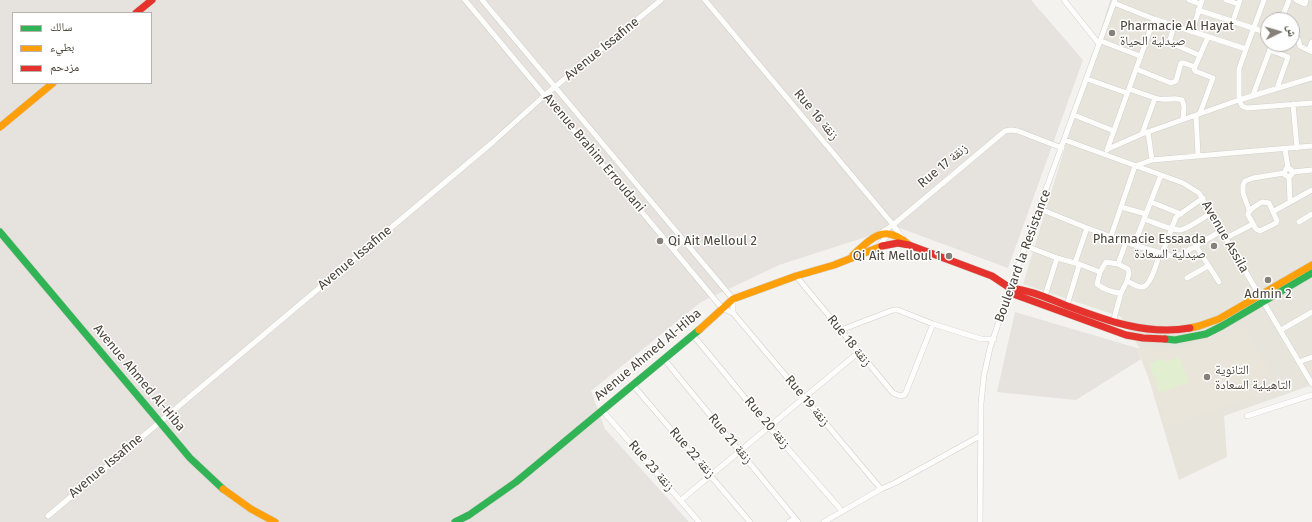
<!DOCTYPE html>
<meta charset="utf-8">
<style>
body{margin:0}
#map{position:relative;width:1312px;height:522px;overflow:hidden;background:#f4f2ee;font-family:"Fira Sans","Noto Naskh Arabic",sans-serif}
canvas{display:block}
.legend{position:absolute;left:12px;top:12px;width:140px;height:72px;box-sizing:border-box;background:#fff;border:1px solid #b7b4b0;margin:0;padding:5px 7px;list-style:none;font-size:12px;color:#4b4439}
.legend li{display:flex;align-items:center;gap:8px;height:20px}
.legend b{width:20px;border:1px solid #b7b4b0}
.north{position:absolute;left:1260px;top:12px;width:40px;height:40px;box-sizing:border-box;background:#fff;border:1px solid #b7b4b0;border-radius:50%;rotate:85deg;font-size:11px;font-weight:700;line-height:16px;text-align:center;color:#4b4439}
.north::after{content:'';display:block;margin:auto;width:14px;height:18px;background:#868178;clip-path:polygon(50% 0,100% 100%,50% 72%,0 100%)}
</style>
<div id="map">
<canvas width="1312" height="522"></canvas>
<ul class="legend">
<li><b style="height:5px;background:#30b455"></b>سالك</li>
<li><b style="height:5px;background:#ff9f0a"></b>بطيء</li>
<li><b style="height:5px;background:#e5322d"></b>مزدحم</li>
</ul>
<div class="north">ش</div>
</div>
<script>
const context = document.querySelector('canvas').getContext('2d');
context.lineJoin = 'round';
function paint(path, color) { context.fillStyle = color; context.fill(path, 'evenodd'); }
function stroke(path, color, width, dash) { context.strokeStyle = color; context.lineWidth = width; context.lineCap = dash ? 'butt' : 'round'; context.setLineDash(dash || []); context.stroke(path); }
function label(font, color, halo, rows, align = 'center') {
  context.font = font + ' "Fira Sans","Noto Naskh Arabic",sans-serif'; context.lineWidth = 3; context.setLineDash([]); context.textBaseline = 'middle'; context.strokeStyle = halo; context.fillStyle = color; for (const [text, x, y, turn = 0] of rows) {
    context.save(); context.translate(x, y); context.rotate((+turn || 0) * Math.PI / 180); context.textAlign = isNaN(turn) ? turn : align; if (halo) context.strokeText(text, 0, 0); context.fillText(text, 0, 0); context.restore();
  }
}
const residential = new Path2D(`
 M1110,0H1312V385L1224,416L1227,457L1179,480L1140,349L1121,317L1023,284ZM1268,20H1292V44H1268Z`);
const industrial = new Path2D(`
 M0,0H1031L1083,60L1008,268L897,227L779,265L701,302L591,391L605,429L689,522H0ZM13,13H151V83H13Z
 M1015,312L1137,348L1141,359L1076,400L997,392Z`);
const education = new Path2D(`
 M1244,324L1272,375L1261,379L1267,393L1167,427L1137,348L1164,350L1186,348L1220,337L1221,339H1225L1228,336H1230L1232,333L1231,331Z`);
const green = new Path2D(`
 M1179,357L1189,382L1160,393L1149,364L1164,358L1166,362Z`);
const street = new Path2D(`
 M465,0L722,308L733,313L881,489
 M482,0L733,299V313
 M705,0L890,221L902,237
 M1064,0L1099,44
 M1189,0L1200,4
 M1226,0L1238,4
 M1296,0L1305,4L1306,0
 M1114,3L1154,19L1246,49
 M1198,10L1268,33
 M1281,20L1289,0
 M1233,21L1240,0
 M1174,26L1170,40L1171,43L1199,55
 M1192,32L1202,0
 M1292,36L1298,39L1300,46L1312,52
 M1101,41L1140,56
 M1270,50L1288,57L1277,88
 M1309,50L1312,42
 M1136,69L1171,83L1176,81L1181,63H1184L1195,67
 M1312,78L1239,100L1242,106L1247,108L1312,103
 M1087,79L1127,93
 M1129,89L1155,98
 M1253,95L1272,44
 M1293,104L1297,148
 M1200,113L1213,78L1195,71L1194,69L1208,37
 M1074,115L1114,131
 M1196,115L1198,155
 M1148,132L1152,160
 M1142,134L1155,98C1166,102 1175,96 1182,100L1184,106L1183,119
 M1065,140L1183,183L1199,193L1312,384
 M1108,149L1142,134L1239,100V69L1246,49L1264,0
 M1285,149L1288,168
 M1107,150L1154,19
 M1293,172L1312,170
 M1289,177L1290,202
 M1151,202L1181,214
 M1262,202L1269,203L1277,221L1276,223L1260,231L1256,229L1248,215C1248,209 1256,206 1262,202Z
 M1121,207L1146,214
 M1040,209L1087,228L1134,245L1171,256H1176L1182,254L1221,231
 M1249,210L1243,193V185L1245,181L1253,178L1284,173L1286,169H1290L1293,172L1292,174L1289,177L1285,175L1284,173
 M1274,211L1312,190
 M1144,219C1153,222 1172,231 1181,230C1189,228 1203,218 1211,213
 M1299,222L1312,214
 M879,234L893,225L1005,131L1011,130L1018,131L1062,148
 M1111,236L1135,166L1152,160L1312,146
 M1226,238L1253,224
 M1134,245L1161,175
 M879,246L889,233
 M1026,246L1057,258
 M1196,246L1219,282
 M674,249L683,240
 M1162,254L1176,217L1203,198
 M1079,264L1100,272L1106,262L1118,264L1128,269L1129,273L1127,281
 M1118,264L1126,242
 M1100,272L1097,284C1103,289 1113,293 1121,293L1127,281C1131,283 1137,287 1142,287C1151,287 1157,261 1160,253
 M796,276L893,393L900,396L904,395L906,392L933,324
 M1187,278L1208,266
 M1045,296L1057,258L1075,263
 M1067,305L1078,269L1079,264L1075,263L1087,228
 M1113,322L1121,293
 M841,330L893,310H898L933,324L981,339H994
 M1281,330L1312,312
 M693,335L769,427L842,511
 M664,359L798,522
 M1299,362L1312,357
 M633,385L750,522
 M602,410L699,522
 M1247,416L1312,395
 M681,500L859,352
 M48,516L493,142L545,95L661,0
 M789,522L795,519
 M824,522L881,489L895,483L980,436
 M980,522L981,403L984,375L990,348L1010,288L1115,0`);
const fast = new Path2D(`
 M0,232L190,458L223,489
 M1165,339L1175,340L1206,334L1222,326L1312,273
 M455,522L469,515L516,482L699,330`);
const slow = new Path2D(`
 M0,127L53,83
 M853,255C873,237 885,223 909,245
 M1190,328L1199,326L1219,319L1312,265
 M699,330L733,299L796,276L834,265L882,246
 M223,489L251,509L275,522`);
const jam = new Path2D(`
 M136,13L152,0
 M882,246L898,243L909,245L992,276L1010,288L1016,295L1126,335L1143,338L1165,339
 M1010,288C1030,290 1047,298 1065,305C1105,320 1147,336 1190,328`);
const markers = [
 [1112,33,4,"#868178"],
 [660,241,4,"#868178"],
 [1214,246,4,"#868178"],
 [949,256,4,"#868178"],
 [1268,280,4,"#868178"],
 [1207,377,4,"#868178"]
];
const poiNames = [
 ["Pharmacie Al Hayat",1120,26],
 ["صيدلية الحياة",1120,41],
 ["Pharmacie Essaada",1206,239,"right"],
 ["صيدلية السعادة",1206,254,"right"],
 ["Qi Ait Melloul 2",668,241],
 ["Qi Ait Melloul 1",941,256,"right"],
 ["Admin 2",1268,294,"center"],
 ["التانوية",1215,370],
 ["التاهيلية السعادة",1215,385]
];
const streetNames = [
 ["Avenue Issafine",602,49,-39],
 ["Rue 16 زنقة",816,115,50],
 ["Avenue Brahim Erroudani",594,153,50],
 ["Rue 17 زنقة",943,166,-40],
 ["Avenue Assila",1225,237,60],
 ["Boulevard la Resistance",1023,256,-70],
 ["Avenue Issafine",355,258,-40],
 ["Rue 18 زنقة",849,341,51],
 ["Avenue Ahmed Al-Hiba",648,355,-40],
 ["Avenue Ahmed Al-Hiba",139,378,50],
 ["Rue 19 زنقة",807,401,50],
 ["Rue 20 زنقة",767,423,50],
 ["Rue 21 زنقة",730,439,50],
 ["Rue 22 زنقة",692,453,49],
 ["Avenue Issafine",106,466,-40],
 ["Rue 23 زنقة",651,466,49]
];
paint(residential, '#e7e4dc');
paint(industrial, '#e6e2de');
paint(education, '#eae5da');
paint(green, '#e1eecf');
stroke(street, '#d2d0cb', 6);
stroke(fast, '#d3cfc5', 8);
stroke(slow, '#d3cfc5', 8);
stroke(jam, '#d3cfc5', 8);
stroke(street, '#fdfdfc', 5);
stroke(fast, '#30b455', 7);
stroke(slow, '#ff9f0a', 7);
stroke(jam, '#e5322d', 7);
for (const [x, y, r, color] of markers) { const dot = new Path2D(); dot.arc(x, y, r, 0, 2 * Math.PI); context.fillStyle = color; context.fill(dot); stroke(dot, '#fff', 1.5); }
label('13px', '#4b4439', '#fff', poiNames, 'left');
label('13px', '#4b4439', '#fff', streetNames);
</script>
